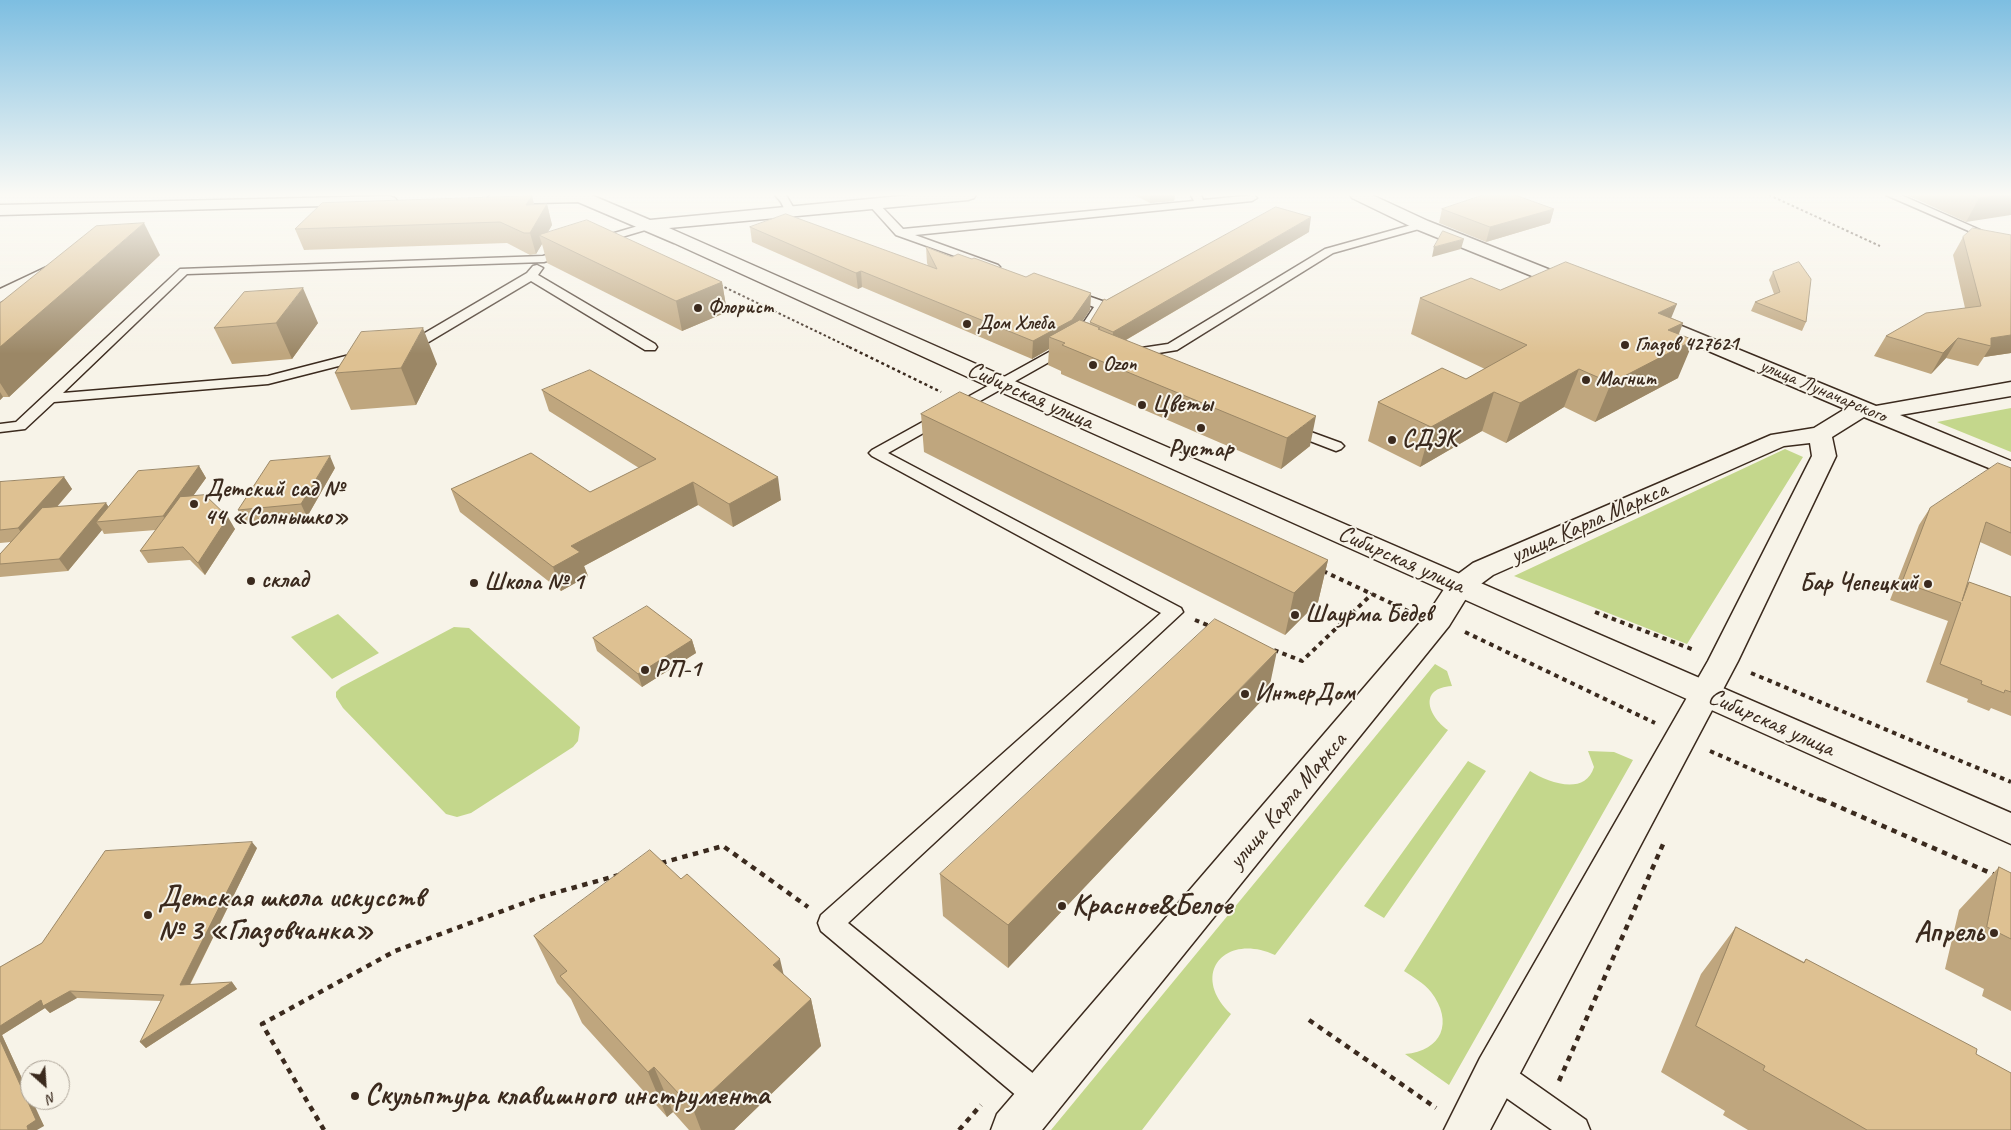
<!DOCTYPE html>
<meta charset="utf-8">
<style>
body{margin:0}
#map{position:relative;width:2011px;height:1130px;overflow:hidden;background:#f7f3e8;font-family:Caveat,sans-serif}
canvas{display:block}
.north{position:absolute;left:20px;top:1060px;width:50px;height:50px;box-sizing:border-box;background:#f7f3e8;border:1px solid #aca397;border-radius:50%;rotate:154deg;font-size:14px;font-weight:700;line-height:20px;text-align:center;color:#3b2a1e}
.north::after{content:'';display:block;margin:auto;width:18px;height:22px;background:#3b2a1e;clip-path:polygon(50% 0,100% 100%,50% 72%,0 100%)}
</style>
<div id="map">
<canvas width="2011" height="1130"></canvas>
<div class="north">N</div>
</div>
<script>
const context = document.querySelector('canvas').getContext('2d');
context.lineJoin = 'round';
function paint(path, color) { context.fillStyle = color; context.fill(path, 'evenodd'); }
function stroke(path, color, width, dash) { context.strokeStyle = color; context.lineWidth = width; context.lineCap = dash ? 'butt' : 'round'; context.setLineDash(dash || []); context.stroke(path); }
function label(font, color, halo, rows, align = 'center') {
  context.font = font + ' Caveat,sans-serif'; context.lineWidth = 4; context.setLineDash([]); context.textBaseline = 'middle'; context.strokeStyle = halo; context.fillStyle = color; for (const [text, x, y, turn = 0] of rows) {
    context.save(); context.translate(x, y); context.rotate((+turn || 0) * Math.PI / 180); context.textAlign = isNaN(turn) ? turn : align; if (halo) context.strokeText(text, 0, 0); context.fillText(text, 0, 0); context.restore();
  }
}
const green = new Path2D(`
 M2011,408V452L1937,422Z
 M1785,449L1803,457L1687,644L1514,576Z
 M338,614L379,653L332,679L291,637Z
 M454,627L469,628L580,727L578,741L573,747L471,813L457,817L446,814L343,708L336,697V692L341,687Z
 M1435,664L1447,671L1452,686C1418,688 1428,716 1448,730L1275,955C1225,932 1189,974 1231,1014L1142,1130H1051Z
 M1588,751L1614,752L1633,760L1449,1085L1405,1054C1442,1051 1454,1022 1431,992C1424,983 1413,977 1404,971L1530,771C1549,783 1585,796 1594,767Z
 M1468,761L1486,771L1384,918L1364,906Z`);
const pathFar3 = new Path2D(`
 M1769,195L1880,246
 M720,285L851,348`);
const pathFar2 = new Path2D(`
 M849,347L941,392`);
const pathFar1 = new Path2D(`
 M1323,571L1408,611
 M1595,612L1694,650
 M1195,620L1212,627
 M1465,632L1655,723
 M1274,650L1302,661L1372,594
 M1751,673L2011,782
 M1710,751L1824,801`);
const path = new Path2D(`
 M1821,799L1995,875
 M661,863L723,846L808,907
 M1309,1020L1436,1108
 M1559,1081L1664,842
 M324,1130L262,1024L395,951L540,897L619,875
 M959,1130L981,1105`);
const lane = new Path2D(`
 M775,195H786L796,212L795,214H787L781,202Z
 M1191,195H1201L1203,200L1254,195L1257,198L1252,201L915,235L998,265L1000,267L994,270L896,235L869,205L870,203H878L903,229L1194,201Z
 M1886,195H1901L1987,233L1986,235H1978Z
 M1422,222L1426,223L1427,225L1426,227L1333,253L1177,350L1128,358L1121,354L1128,350L1168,344L1325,249Z
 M648,223L653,226L652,228L595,245L589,242L591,240Z
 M568,248L574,251L572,253L544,262L187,274L63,393L268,376L365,351L372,355L370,358L268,384L54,402L25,429L0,432V424L16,422L180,269L543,256Z
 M537,265L543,268L538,275L655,344L657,347L655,350H645L531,281L427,343L405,348L398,344L400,341L418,337L527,273L533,266Z
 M1068,289L1105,302L1107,305L1093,328H1083L1082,325L1094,307L1064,296L1062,293Z
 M1069,341L1074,342L1076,345L1074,348L888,453L1181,608L1183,612L848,923L1051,1088L1055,1098L1051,1108L1041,1112L1031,1108L821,931L818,923L821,915L1161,613L872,456L869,453L872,450Z
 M1289,424L1341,443L1344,446L1341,449L1336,451L1284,431L1282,428L1284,425Z
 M1495,1059L1505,1063L1586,1120L1590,1130H1552L1485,1083L1481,1073L1485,1063Z`);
const street = new Path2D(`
 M1350,195H1372L1428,221L1583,283L1585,287L1583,291L1576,293L1569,291L1416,229L1352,198Z
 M1645,311L1876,406L2011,382V396L1900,415L2011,461V477L1864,417L1832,437L1836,456L1738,661L1490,1130H1444L1480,1058L1708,661L1812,456L1810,443L1784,446L1493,575L1470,592L1449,626L1042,1130H991L997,1114L1429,612L1450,580L1473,563L1771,435L1814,428L1845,409L1638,321L1635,317L1638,313Z`);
const secondary = new Path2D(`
 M490,195H591L650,220L911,195H976L974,198L968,200L669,228L1010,379L2011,813V844L994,389L674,243L578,202L495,204L489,202L487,199Z
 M389,196L395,198L397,201L395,204L0,215V205Z
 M57,262L63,263L66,267L63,271L0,302V289Z`);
const wall = new Path2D(`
 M1134,195H1175L1174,201L1150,203Z
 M1907,195H2011L1966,222Z
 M532,196L534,205L547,204L552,225L548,232L722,282L727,312L682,331L547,263L542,244L536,254L530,255L507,243L304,250L295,229Z
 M1442,209H1554L1550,223L1486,242L1439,223Z
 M750,227L928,266L927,263L926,247L952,257L972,259L1026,277L1091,293L1090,310L1082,321L1090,323V322L1106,300L1309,232L1126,340L1310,446L1281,469L1061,374V371L1048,365L1049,349L1032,359L862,287L858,289L752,242Z
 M2011,235V353L1984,357L1978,366L1946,358L1931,374L1874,356L1886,336L1965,308L1953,255L1963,237Z
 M160,255L9,397H3L0,400V303Z
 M1773,272L1806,322L1802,331L1751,311L1755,302L1774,294L1769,280Z
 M1500,290L1672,318L1683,323L1679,334L1678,378L1595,422L1564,407L1506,443L1482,431L1420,467L1368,441L1378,402L1466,379L1485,369L1411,334L1420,298Z
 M244,292L318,323L292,359L232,364L214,328Z
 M437,364L416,405L351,410L335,373Z
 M542,390L781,500L733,527L698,505L584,566L588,576L561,591L460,512L451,489L590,492L639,468L549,411Z
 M921,414L1328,560L1318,602L1285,635L924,452Z
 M199,466L206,478L193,496L235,529L205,575L190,560L148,563L140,551L156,530L104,534L102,530L68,571L0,577V554L11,542L0,543V483L64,477L72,489L57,507L106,503L108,507Z
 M335,468L307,517L244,522L238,510Z
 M2011,468V556L1980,542L1967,584L1969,582L2011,597V716L1991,708L1989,711L1967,702L1968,699L1926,682L1948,621L1890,600L1919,525L1930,508Z
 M593,638L692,640L696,653L642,687L597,651Z
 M1268,694L1008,968L943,916L940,874Z
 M257,848L190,985L232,982L237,989L146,1048L140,1042L161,1001L77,998L50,1013L45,1008L2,1035L30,1096V1100L44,1126L0,1130V967Z
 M1999,867L2011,873V1011L1982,996L1984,989L1945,969L1959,910Z
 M1736,927L1804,962L1806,959L1976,1054L2011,1130H1748L1723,1115L1725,1111L1661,1072L1701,974Z
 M534,936L783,974L811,999L821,1046L734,1130H689L673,1112L667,1117L582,1023L571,999L557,983Z`);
const shadedWall = new Path2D(`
 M1150,195H1175L1174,201L1150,203Z
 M2000,195H2011V215L1966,222L1979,198Z
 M532,196L537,216L526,205Z
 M547,204L552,225L545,237L539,235L542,244L536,254L530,233Z
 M1554,209L1550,223L1486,242L1490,227Z
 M1311,217L1309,232L1112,348L1113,332Z
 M144,223L160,255L9,397L0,383V347Z
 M1464,239L1461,249L1432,257L1434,247Z
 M861,271L862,287L858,289L856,273Z
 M722,282L727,312L682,331L676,301Z
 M303,288L318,323L292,359L276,323Z
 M1091,293L1090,310L1072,337H1049V349L1032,359L1033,341Z
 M1677,304L1662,340L1658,313Z
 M1683,323L1671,352L1694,340L1678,378L1595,422L1611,383L1668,330Z
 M423,328L437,364L416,405L401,368Z
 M2011,335V353L1984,357L1991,346V338Z
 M1958,338L1946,358L1931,374L1943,353Z
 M1579,369L1564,407L1506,443L1520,403Z
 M0,392L3,397L0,400Z
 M1494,392L1482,431L1420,467L1431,427Z
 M1316,416L1310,446L1281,469L1287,438Z
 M330,456L335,468L307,517L301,504Z
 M199,466L206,478L170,528L163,516Z
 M64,477L72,489L27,541L18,528Z
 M778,477L781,500L733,527L729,504Z
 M693,482L698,505L584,566L588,576L561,591L553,567L571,546Z
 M106,503L114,515L96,522L102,530L68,571L59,559Z
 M228,517L235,529L205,575L198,563Z
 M1328,560L1318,602L1285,635L1294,593Z
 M692,640L696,653L642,687L638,674Z
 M1277,651L1268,694L1008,968V925Z
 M252,842L257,848L186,992L180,985Z
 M780,959L791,1006L773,965Z
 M232,982L237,989L146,1048L140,1042Z
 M70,991L77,998L50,1013L45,1008L2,1035L30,1096V1100H32L44,1126L37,1130H28L0,1040V1026L41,1000Z
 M811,999L821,1046L734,1130H701L693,1109Z
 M654,1067L673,1112L667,1117L648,1072Z`);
const building = new Path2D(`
 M1483,195H1515L1554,209L1490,227L1442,209Z
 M1972,195H2000L1979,198Z
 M532,196L526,205L547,204L530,233H524L500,222L295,229L322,203Z
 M1276,207L1311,217L1113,332L1090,322L1104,299L1106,300Z
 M786,214L937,269L926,247L952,257L958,254L972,259L974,258L1026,277L1034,273L1091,293L1072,320L1033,341L861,271L856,273L750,227Z
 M587,220L722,282L676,301L539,235Z
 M144,223L0,347V303L96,226Z
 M1973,228L2011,235V335L1991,338V346L1958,338L1943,353L1886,336L1926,313L1981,306L1963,237Z
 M1443,231L1464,239L1434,247Z
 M1566,262L1677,304L1658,313L1683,323L1668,330L1694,340L1611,383L1579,369L1520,403L1494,392L1431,427L1378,402L1442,368L1466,379L1527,345L1420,298L1471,278L1500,290Z
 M1799,262L1811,279L1806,322L1755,302L1780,292L1773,272Z
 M303,288L276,323L214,328L244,292Z
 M1080,320L1100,328L1098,329L1316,416L1287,438L1062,345L1065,343L1049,337Z
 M423,328L401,368L335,373L361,332Z
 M590,370L778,477L729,504L693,482L571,546L580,552L553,567L451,489L531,453L590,492L656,459L542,390Z
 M960,392L1328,560L1294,593L921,414Z
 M330,456L301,504L238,510L270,461Z
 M1998,463L2011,468V533L1986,522L1962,601L1969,582L2011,597V692L2005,690L2004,693L1981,684L1982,681L1940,664L1961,603L1902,582L1930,508Z
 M199,466L163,516L96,522L138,471Z
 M64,477L18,528L0,530V482Z
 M205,495L228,517L198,563L183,547L140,551L180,497Z
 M106,503L59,559L0,564V554L42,508Z
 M647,606L692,640L638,674L593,638Z
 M1215,619L1277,651L1008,925L940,874Z
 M252,842L180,985L232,982L140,1042L164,995L70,991L43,1006L41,1000L0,1026V967L42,943L105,851Z
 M650,850L681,879L687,874L780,959L773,965L811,999L693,1109L654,1067L648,1072L560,976L567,971L534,936Z
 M1999,867L2011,873V939L1987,927Z
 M1736,927L1804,963L1806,959L1977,1049L1976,1054L2011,1073V1130H1867L1763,1070L1765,1066L1696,1026Z
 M0,1040L36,1120L27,1126L28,1130H0Z`);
const markers = [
 [698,308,5,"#3b2a1e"],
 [967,324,5,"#3b2a1e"],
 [1625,345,5,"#3b2a1e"],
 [1093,365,5,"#3b2a1e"],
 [1586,380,5,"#3b2a1e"],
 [1142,405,5,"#3b2a1e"],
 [1201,428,5,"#3b2a1e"],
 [1392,440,5,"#3b2a1e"],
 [194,504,5,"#3b2a1e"],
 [251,581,5,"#3b2a1e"],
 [474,583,5,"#3b2a1e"],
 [1928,584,5,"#3b2a1e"],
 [1295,615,5,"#3b2a1e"],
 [645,670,5,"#3b2a1e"],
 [1245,694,5,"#3b2a1e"],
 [1062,906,5,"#3b2a1e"],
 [148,915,5,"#3b2a1e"],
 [1994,933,5,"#3b2a1e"],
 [355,1096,5,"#3b2a1e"]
];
const farPoinames = [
 ["Флорист",708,308],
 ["Дом Хлеба",977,324],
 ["Глазов 427621",1635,345],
 ["Ozon",1103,365],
 ["Магнит",1596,380]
];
const farStreetnames = [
 ["улица Луначарского",1823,391,23]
];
const streetNames = [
 ["Сибирская улица",1030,396,24],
 ["улица Карла Маркса",1589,523,-24],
 ["Сибирская улица",1401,560,24],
 ["Сибирская улица",1771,723,24],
 ["улица Карла Маркса",1288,801,-50]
];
const poiNames = [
 ["Цветы",1152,405],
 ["СДЭК",1402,440],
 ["Рустар",1201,450,"center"],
 ["Детский сад №",204,490],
 ["44 «Солнышко»",204,518],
 ["склад",261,581],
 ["Школа № 1",484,583],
 ["Бар Чепецкий",1918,584,"right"],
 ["Шаурма Бедев",1305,615],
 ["РП-1",655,670],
 ["ИнтерДом",1255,694]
];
const nearPoinames = [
 ["Детская школа искусств",158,898],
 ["№ 3 «Глазовчанка»",158,931],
 ["Красное&Белое",1072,906],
 ["Апрель",1984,933,"right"],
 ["Скульптура клавишного инструмента",365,1096]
];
paint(green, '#c4d78c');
stroke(lane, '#3b2a1e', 3);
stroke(street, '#3b2a1e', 3);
stroke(secondary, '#3b2a1e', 3);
stroke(pathFar3, '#3b2a1e', 2, [2.5, 2.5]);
stroke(pathFar2, '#3b2a1e', 2.5, [3, 3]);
stroke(pathFar1, '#3b2a1e', 4, [4.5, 4.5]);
stroke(path, '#3b2a1e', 4.5, [5.5, 5.5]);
paint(lane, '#f7f3e8');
paint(street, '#f7f3e8');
paint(secondary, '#f7f3e8');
paint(wall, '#bfa67e');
paint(shadedWall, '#9b8766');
paint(building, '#dec192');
stroke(building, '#9b8766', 1);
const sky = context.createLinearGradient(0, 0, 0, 354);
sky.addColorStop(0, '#7dbee1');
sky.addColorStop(0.55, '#fbfaf5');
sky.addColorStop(1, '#fbfaf500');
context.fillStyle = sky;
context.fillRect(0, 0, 2011, 354);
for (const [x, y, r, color] of markers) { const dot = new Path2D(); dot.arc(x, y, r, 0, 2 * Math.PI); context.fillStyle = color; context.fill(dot); stroke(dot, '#f7f3e8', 2); }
label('bold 20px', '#3b2a1e', '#f7f3e8', farPoinames, 'left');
label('20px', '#3b2a1e', '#f7f3e8', farStreetnames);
label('24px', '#3b2a1e', '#f7f3e8', streetNames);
label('bold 24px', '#3b2a1e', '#f7f3e8', poiNames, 'left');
label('bold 29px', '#3b2a1e', '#f7f3e8', nearPoinames, 'left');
</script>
